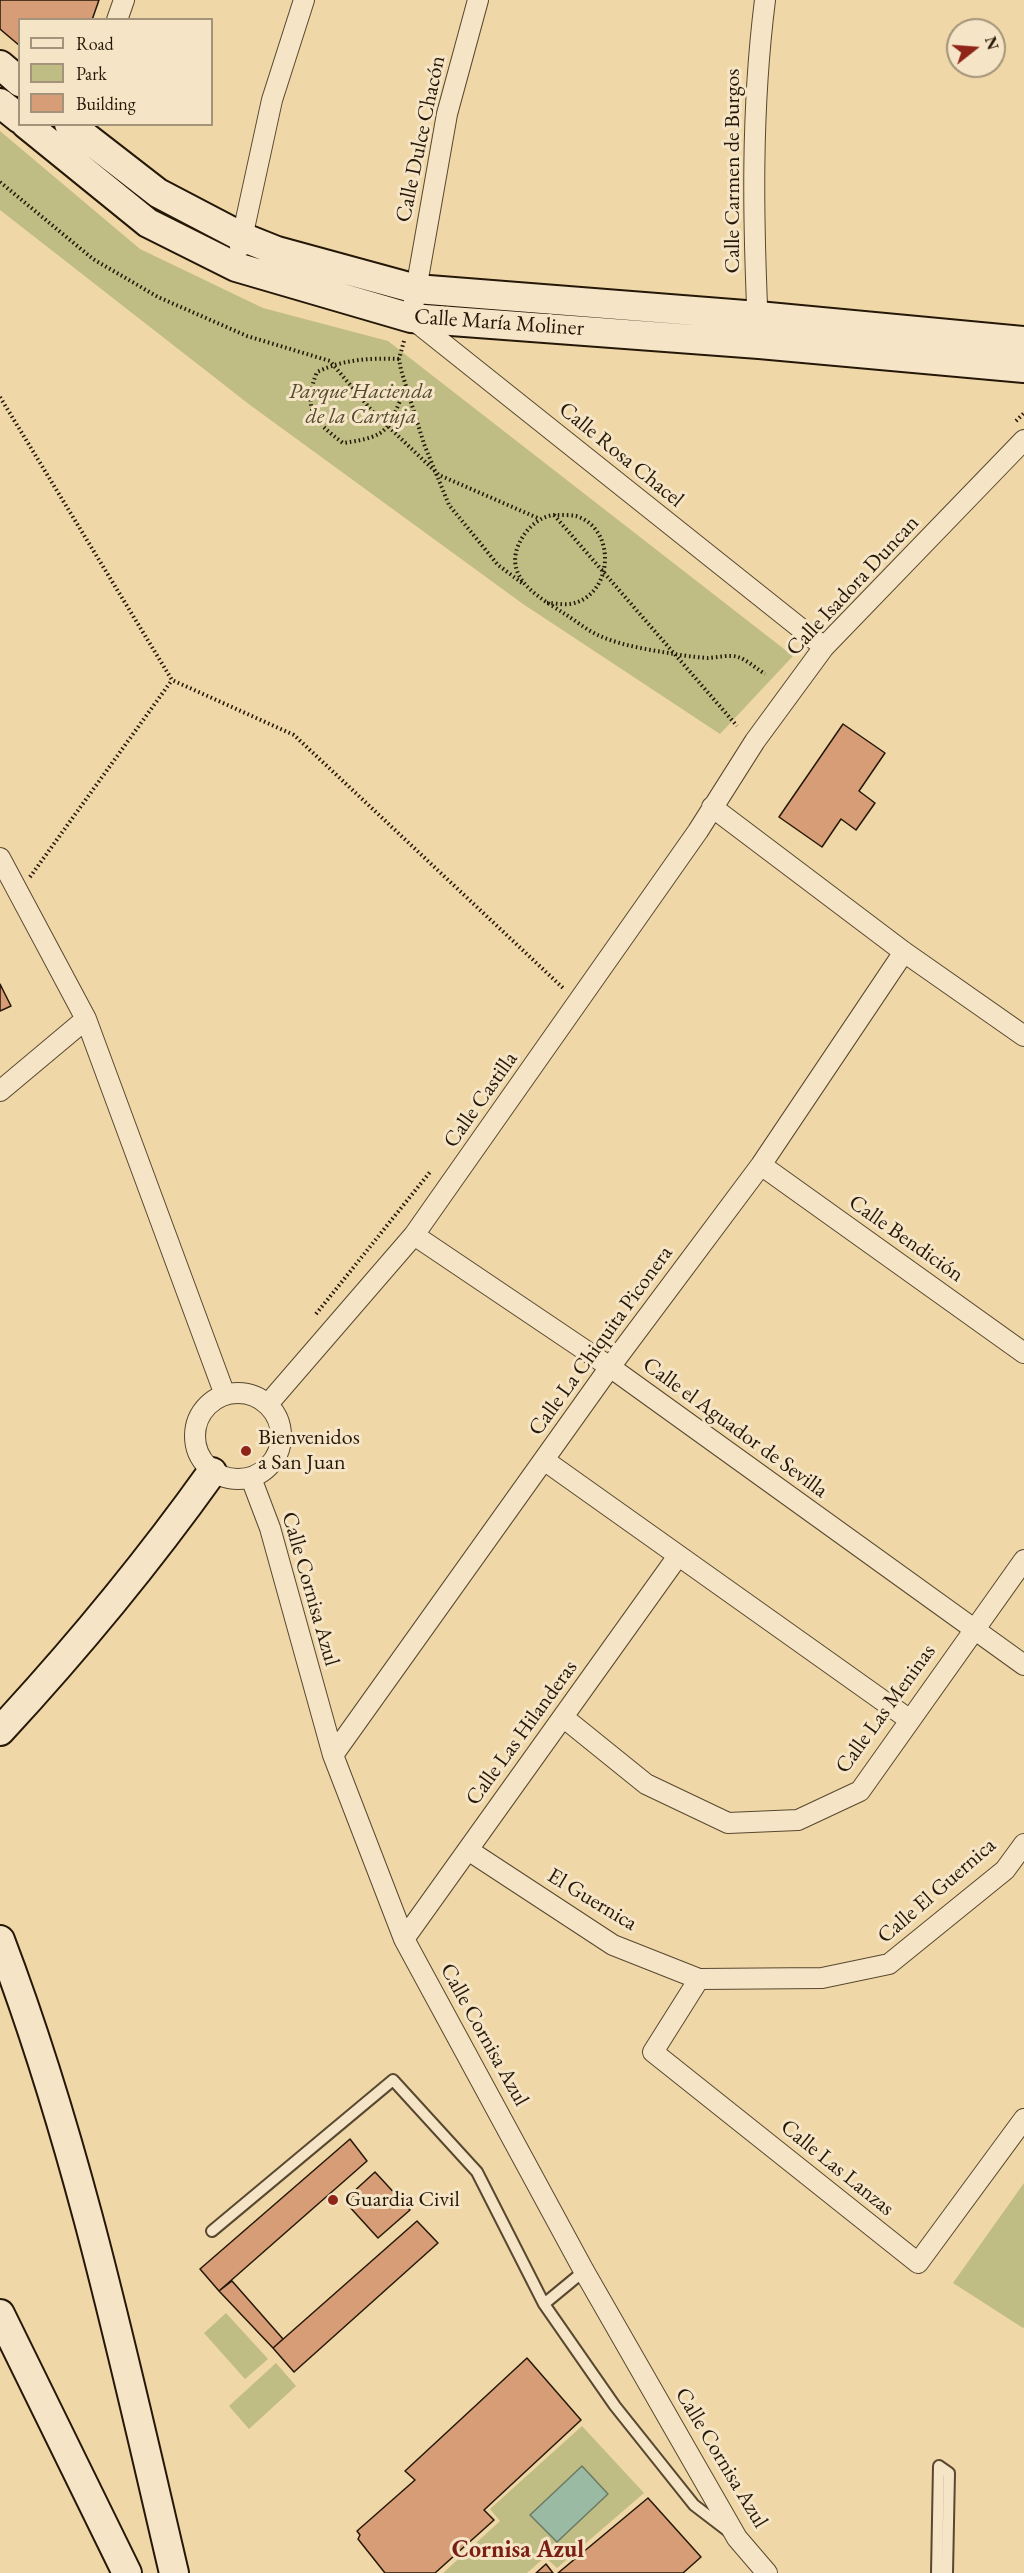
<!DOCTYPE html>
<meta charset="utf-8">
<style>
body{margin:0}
#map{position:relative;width:1024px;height:2573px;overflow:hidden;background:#f0d7a7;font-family:"EB Garamond",serif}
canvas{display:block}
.legend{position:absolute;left:18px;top:18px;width:195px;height:108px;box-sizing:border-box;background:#f5e5c6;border:2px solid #a2937a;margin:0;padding:8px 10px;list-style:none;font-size:18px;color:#251808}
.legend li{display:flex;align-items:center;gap:12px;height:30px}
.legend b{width:30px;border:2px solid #a2937a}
.north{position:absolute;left:946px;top:18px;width:60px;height:60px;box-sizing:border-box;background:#f5e5c6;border:2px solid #a2937a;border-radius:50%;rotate:73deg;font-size:16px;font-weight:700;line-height:24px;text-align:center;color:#251808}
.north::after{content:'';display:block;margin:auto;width:21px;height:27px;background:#8f2418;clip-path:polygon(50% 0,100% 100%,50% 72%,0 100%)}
</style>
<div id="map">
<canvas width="1024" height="2573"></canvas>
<ul class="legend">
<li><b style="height:8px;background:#f5e5c6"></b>Road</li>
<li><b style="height:16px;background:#bfbd83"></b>Park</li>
<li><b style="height:16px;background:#d69d77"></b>Building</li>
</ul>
<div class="north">N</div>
</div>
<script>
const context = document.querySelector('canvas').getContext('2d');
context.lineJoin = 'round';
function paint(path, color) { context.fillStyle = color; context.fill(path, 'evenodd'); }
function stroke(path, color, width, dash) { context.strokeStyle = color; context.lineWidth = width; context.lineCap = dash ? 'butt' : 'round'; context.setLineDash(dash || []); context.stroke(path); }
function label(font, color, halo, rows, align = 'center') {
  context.font = font + ' "EB Garamond",serif'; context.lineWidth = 6; context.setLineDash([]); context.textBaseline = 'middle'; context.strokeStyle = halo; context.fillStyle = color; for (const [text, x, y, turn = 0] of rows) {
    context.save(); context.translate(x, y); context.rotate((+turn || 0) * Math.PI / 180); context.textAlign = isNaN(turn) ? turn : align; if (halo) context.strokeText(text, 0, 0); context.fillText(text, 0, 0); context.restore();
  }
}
const green = new Path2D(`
 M0,131L140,249L263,308L388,341L793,656L720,734L523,604L250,405L0,210Z
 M1024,2183V2327L1023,2328L953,2283Z
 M226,2313L268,2359L245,2379L204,2333Z
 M276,2363L296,2386L249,2429L229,2406Z
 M582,2426L644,2493L557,2568L545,2557L527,2573H443L500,2521L490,2509Z`);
const water = new Path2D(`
 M582,2466L608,2494L557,2542L530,2515Z`);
const building = new Path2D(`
 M0,0H99L92,20H20V46L0,29Z
 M843,724L885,753L859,791L875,803L856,830L841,819L822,847L779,817Z
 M0,984L11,1006L0,1011Z
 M350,2139L367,2161L219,2291L200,2269Z
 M375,2172L410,2210L378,2238L347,2204L354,2197L351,2194Z
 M417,2221L438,2243L294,2372L273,2348Z
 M232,2281L283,2339L273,2348L219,2291Z
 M527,2358L581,2420L484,2510L494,2520L435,2573H385L358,2539L360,2535L357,2531L415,2480L405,2471Z
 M648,2498L701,2557L683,2573H558Z
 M546,2564L553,2573H536Z`);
const path = new Path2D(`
 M0,182L93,259L158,297L247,336L330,361L373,412L439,475L540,519
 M404,341L399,359L401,370L424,444L449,505L498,565L522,583
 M399,359C370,358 344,359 317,372C302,409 314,421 343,443C392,436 386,430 406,388
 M0,397L172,680L294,735L563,988
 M1016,421L1024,413
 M554,515L737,726
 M547,603C554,603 563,605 570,604C613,597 618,529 576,516C571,515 564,515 558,515C543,514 529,526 522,538C499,577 539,597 565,614C576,621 588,631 600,636C623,646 650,650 675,654C685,656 696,657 707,658C716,658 729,654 738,657C747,660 757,669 765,674
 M30,877L172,680
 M316,1314L430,1172`);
const lane = new Path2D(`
 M212,2231L393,2080L477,2172L544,2304L615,2406L694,2505L728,2531
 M544,2304L584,2271
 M937,2573L939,2466L949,2473L947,2573`);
const street = new Path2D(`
 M478,0L447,114L411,318L824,647
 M117,20L124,0
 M240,247L272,100L304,0
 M758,329C753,218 751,111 765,0
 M712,807L904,952L1024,1036
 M0,858L86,1019L225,1395
 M0,1091L86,1019
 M761,1165L1024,1353
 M414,1235L610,1367L1024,1665
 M195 1436a43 43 0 1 1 86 0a43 43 0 1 1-86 0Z
 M268,1404L414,1235L698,831L755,741L824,647L1024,440
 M544,1460L910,1720
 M251,1478L270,1528L333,1755L404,1939L584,2271L737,2538L767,2573
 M563,1717L646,1784L728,1823L798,1820L860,1791L1024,1560
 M333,1755L610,1367L761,1165L904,952
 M468,1850L613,1945L699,1979L822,1978L889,1964L1005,1870L1024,1844
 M404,1939L678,1556
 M699,1979L653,2052L918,2263L1024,2119`);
const secondary = new Path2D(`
 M0,65L20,82
 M0,103L20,119
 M26,124L148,223L236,267L411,318L759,344L1024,368
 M69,124L158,193L242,237L277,251L416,289L758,316L1024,341
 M0,1731C76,1649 147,1563 212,1472
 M0,1940C78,2145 124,2360 174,2573
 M0,2314L127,2573`);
const markers = [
 [246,1451,6,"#8f2418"],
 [333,2200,6,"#8f2418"]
];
const streetNames = [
 ["Calle Dulce Chacón",421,139,-78],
 ["Calle Carmen de Burgos",733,171,-90],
 ["Calle María Moliner",499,323,4],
 ["Calle Rosa Chacel",621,455,39],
 ["Calle Isadora Duncan",853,586,-47],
 ["Calle Castilla",481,1100,-55],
 ["Calle Bendición",906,1239,35],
 ["Calle La Chiquita Piconera",601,1341,-54],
 ["Calle el Aguador de Sevilla",735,1428,36],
 ["Calle Cornisa Azul",310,1589,74],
 ["Calle Las Meninas",886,1709,-54],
 ["Calle Las Hilanderas",522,1733,-54],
 ["Calle El Guernica",937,1891,-41],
 ["El Guernica",592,1900,31],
 ["Calle Cornisa Azul",484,2035,61],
 ["Calle Las Lanzas",837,2168,39],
 ["Calle Cornisa Azul",721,2458,59]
];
const parkNames = [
 ["Parque Hacienda",361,392],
 ["de la Cartuja",361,417]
];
const poiNames = [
 ["Bienvenidos",258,1438],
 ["a San Juan",258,1463],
 ["Guardia Civil",345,2200]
];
const neighbourhoodNames = [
 ["Cornisa Azul",518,2550]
];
paint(green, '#bfbd83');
paint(water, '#9bbaa3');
stroke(water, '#6c7965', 1.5);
paint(building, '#d69d77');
stroke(building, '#251808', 1.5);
stroke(lane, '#584830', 14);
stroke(street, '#584830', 22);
stroke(secondary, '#251808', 32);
stroke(path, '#251808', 4, [1.5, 3]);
stroke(lane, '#f5e5c6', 10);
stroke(street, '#f5e5c6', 20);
stroke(secondary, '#f5e5c6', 28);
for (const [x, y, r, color] of markers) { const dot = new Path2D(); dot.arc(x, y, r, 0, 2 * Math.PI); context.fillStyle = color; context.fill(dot); stroke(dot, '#f5e5c6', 2); }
label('22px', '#251808', '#f5e5c6', streetNames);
label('italic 22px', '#534a2d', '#f5e5c6', parkNames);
label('22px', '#251808', '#f5e5c6', poiNames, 'left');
label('bold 24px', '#7a1f14', '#f5e5c6', neighbourhoodNames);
</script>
